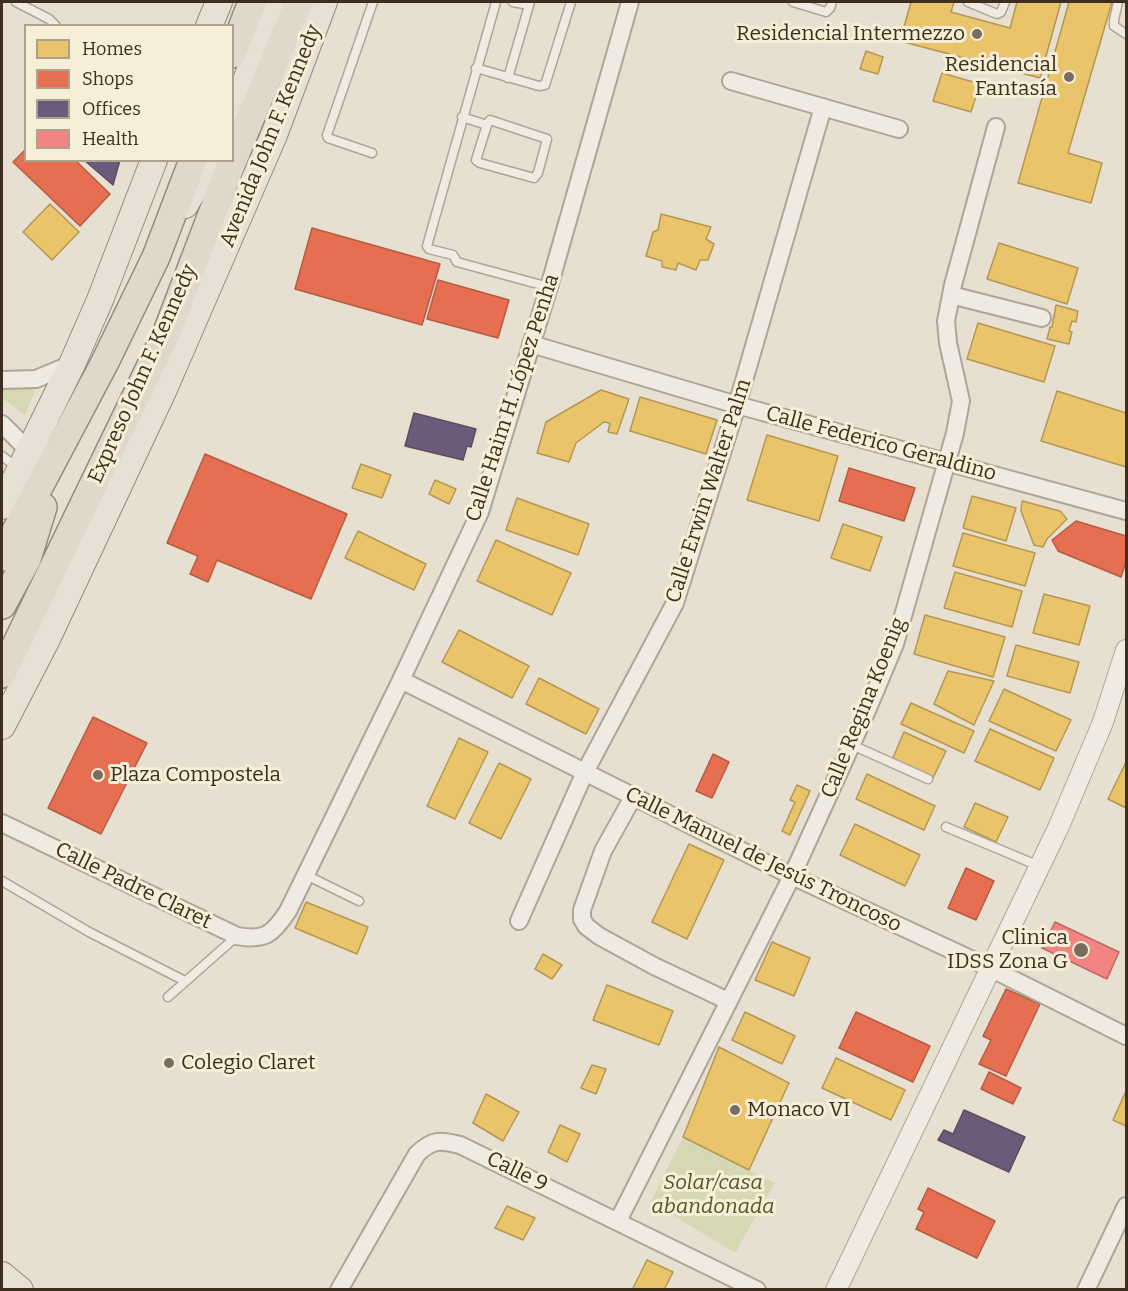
<!DOCTYPE html>
<meta charset="utf-8">
<style>
body{margin:0}
#map{position:relative;width:1128px;height:1291px;overflow:hidden;background:#e7e0d1;font-family:Bitter,serif}
canvas{display:block}
.frame{position:absolute;inset:0;border:3px solid #3d2e20;pointer-events:none}
.legend{position:absolute;left:24px;top:24px;width:210px;height:138px;box-sizing:border-box;background:#f7eed8;border:2px solid #ada18e;margin:0;padding:8px 10px;list-style:none;font-size:18px;color:#3d2e20}
.legend li{display:flex;align-items:center;gap:12px;height:30px}
.legend b{width:30px;border:2px solid #ada18e}
</style>
<div id="map">
<canvas width="1128" height="1291"></canvas>
<div class="frame"></div>
<ul class="legend">
<li><b style="height:16px;background:#e9c46a"></b>Homes</li>
<li><b style="height:16px;background:#e76f51"></b>Shops</li>
<li><b style="height:16px;background:#6d597a"></b>Offices</li>
<li><b style="height:16px;background:#f28482"></b>Health</li>
</ul>
</div>
<script>
const context = document.querySelector('canvas').getContext('2d');
context.lineJoin = 'round';
function paint(path, color) { context.fillStyle = color; context.fill(path, 'evenodd'); }
function stroke(path, color, width, dash) { context.strokeStyle = color; context.lineWidth = width; context.lineCap = dash ? 'butt' : 'round'; context.setLineDash(dash || []); context.stroke(path); }
function label(font, color, halo, rows, align = 'center') {
  context.font = font + ' Bitter,serif'; context.lineWidth = 6; context.setLineDash([]); context.textBaseline = 'middle'; context.strokeStyle = halo; context.fillStyle = color; for (const [text, x, y, turn = 0] of rows) {
    context.save(); context.translate(x, y); context.rotate((+turn || 0) * Math.PI / 180); context.textAlign = isNaN(turn) ? turn : align; if (halo) context.strokeText(text, 0, 0); context.fillText(text, 0, 0); context.restore();
  }
}
const green = new Path2D(`
 M14,383L35,390L25,415L2,398V384Z
 M683,1137L775,1183L735,1253L651,1202Z`);
const homes = new Path2D(`
 M911,2H954L951,12L1010,28L1017,2H1061L1040,78L900,41Z
 M1069,2H1112L1068,153L1102,163L1091,203L1018,183Z
 M866,51L883,57L878,74L860,69Z
 M942,73L980,84L971,112L933,101Z
 M50,204L79,232L52,260L23,232Z
 M661,214L711,227L706,239L714,244L708,260H700L696,270L678,263L676,270L662,267V261L646,256L653,232L658,230Z
 M999,243L1078,268L1067,304L987,279Z
 M1056,305L1078,311L1076,322L1072,321L1069,331L1072,332L1069,344L1047,339L1050,327H1052Z
 M978,323L1055,346L1044,382L967,359Z
 M601,390L629,399L617,434L608,432L610,423L604,422L576,443L569,462L537,453L546,422Z
 M1057,391L1126,413V467L1041,441Z
 M640,397L717,420L706,454L630,431Z
 M767,435L838,456L819,521L747,500Z
 M361,464L391,475L382,498L352,488Z
 M435,480L456,489L449,504L429,494Z
 M972,496L1016,508L1006,541L963,528Z
 M517,498L589,524L578,555L506,530Z
 M1022,501L1060,511L1067,519L1047,539L1043,547L1034,545L1021,511Z
 M843,524L882,537L870,571L831,558Z
 M358,531L426,564L414,590L345,558Z
 M963,533L1035,553L1025,586L953,566Z
 M496,540L571,573L552,615L477,581Z
 M955,572L1022,591L1012,627L944,608Z
 M1044,594L1090,606L1079,645L1033,633Z
 M925,615L1005,637L993,677L914,654Z
 M459,630L529,666L512,698L442,662Z
 M1016,645L1079,662L1070,693L1007,676Z
 M948,671L994,681L974,725L934,704Z
 M539,678L599,709L586,734L526,704Z
 M1004,689L1071,720L1056,751L989,721Z
 M911,703L974,731L964,753L901,724Z
 M990,729L1054,758L1040,790L975,761Z
 M904,732L946,751L933,778L892,760Z
 M459,738L488,752L455,819L427,806Z
 M1126,762V808L1108,799Z
 M499,763L531,779L501,839L469,823Z
 M867,774L935,806L924,830L856,799Z
 M797,785L810,791L790,835L782,831L795,802L790,800Z
 M975,803L1008,817L996,842L964,827Z
 M855,824L920,855L905,886L840,855Z
 M689,844L724,860L687,939L652,922Z
 M306,902L368,927L357,954L295,928Z
 M772,942L810,958L794,996L755,980Z
 M543,954L562,965L552,979L535,969Z
 M607,985L673,1011L659,1045L593,1020Z
 M745,1012L795,1036L782,1064L732,1040Z
 M719,1047L789,1083L749,1170L683,1137Z
 M836,1058L905,1090L891,1120L822,1088Z
 M592,1065L606,1069L596,1094L581,1088Z
 M1126,1091V1126L1113,1120Z
 M486,1094L519,1112L503,1141L473,1123Z
 M560,1125L580,1134L567,1162L548,1152Z
 M507,1206L535,1218L523,1240L495,1228Z
 M647,1260L673,1272L664,1290H632Z`);
const shops = new Path2D(`
 M26,149V160H75L110,194L80,226L13,162Z
 M312,228L440,264L422,325L295,289Z
 M438,280L509,300L498,338L427,319Z
 M205,454L347,514L311,599L217,560L208,582L190,574L198,556L167,543Z
 M849,468L915,488L904,521L839,501Z
 M1076,521L1126,536V562L1121,577L1058,551L1052,540Z
 M93,717L147,743L101,834L48,808Z
 M713,754L729,762L712,798L696,791Z
 M966,868L994,881L976,920L948,908Z
 M1006,989L1040,1004L1006,1076L979,1064L991,1040L983,1036Z
 M856,1012L930,1046L913,1082L839,1048Z
 M989,1072L1021,1088L1013,1104L981,1089Z
 M928,1188L995,1221L977,1258L916,1229L924,1212L918,1209Z`);
const offices = new Path2D(`
 M84,160H120L113,185Z
 M414,413L476,429L471,447L467,446L463,460L405,446Z
 M964,1110L1025,1137L1009,1172L938,1140L944,1130L953,1134Z`);
const health = new Path2D(`
 M1055,922L1119,952L1107,979L1042,948Z`);
const service = new Path2D(`
 M16,2L49,19L56,26
 M496,2L427,246L429,249L453,255L457,262L549,287
 M513,2L529,5
 M793,2L826,12L830,8L832,2
 M968,2L997,14L1001,12L1005,2
 M1118,2L1114,20V26L1126,34
 M476,68L539,86L545,85L571,2
 M508,78L530,2
 M462,117L487,125L476,160L480,163L534,178L538,173L547,139L490,120L487,125
 M372,153L328,138L327,135L373,2
 M2,456L18,468
 M852,745L928,779
 M946,827L1039,866
 M306,875L359,901
 M2,881L89,932L185,981
 M168,997L237,936`);
const minor = new Path2D(`
 M731,81L899,129
 M951,295L1042,318
 M531,344L737,405L1126,511
 M2,380L36,379L72,364
 M2,424L29,451
 M401,680L792,876L990,968L1126,1036
 M633,797L603,851L582,910V919L586,926L599,936L654,966L728,1001
 M2,823L237,936C265,941 273,934 288,911L401,680L480,512L549,287L630,2
 M519,921L585,772L675,603L737,405L823,107
 M618,1221L792,876L869,706L895,644L955,433L961,401L948,343L946,321L953,285L996,127
 M339,1290L417,1154C433,1139 440,1140 460,1145L757,1290
 M1086,1290L1126,1206`);
const tertiary = new Path2D(`
 M836,1290L1059,826L1103,722L1126,650`);
const primary = new Path2D(`
 M209,26L219,2
 M232,117L276,2
 M185,205L210,160
 M2,506L72,364L100,300L154,160
 M2,726L46,641L164,389L274,135L324,2
 M2,1275L20,1290`);
const trunk = new Path2D(`
 M232,54L252,2
 M2,557L105,362L156,257L193,160
 M2,605L27,559L43,507
 M2,674L167,332L228,172L299,2`);
const markers = [
 [977,34,6,"#786c5e"],
 [1069,77,6,"#786c5e"],
 [98,775,6,"#786c5e"],
 [1081,950,8,"#786c5e"],
 [169,1063,6,"#786c5e"],
 [735,1110,6,"#786c5e"]
];
const poiNames = [
 ["Residencial Intermezzo",965,34],
 ["Residencial",1057,65],
 ["Fantasía",1057,89],
 ["Plaza Compostela",110,775,"left"],
 ["Clinica",1068,938],
 ["IDSS Zona G",1068,962],
 ["Colegio Claret",181,1063,"left"],
 ["Monaco VI",747,1110,"left"]
];
const streetNames = [
 ["Avenida John F. Kennedy",271,136,-68],
 ["Expreso John F. Kennedy",143,374,-66],
 ["Calle Haim H. López Penha",513,398,-72],
 ["Calle Federico Geraldino",881,444,15],
 ["Calle Erwin Walter Palm",709,491,-72],
 ["Calle Regina Koenig",864,708,-68],
 ["Calle Manuel de Jesús Troncoso",763,860,26],
 ["Calle Padre Claret",133,886,26],
 ["Calle 9",517,1172,26]
];
const parkNames = [
 ["Solar/casa",713,1183],
 ["abandonada",713,1207]
];
paint(green, '#d6d7b3');
paint(homes, '#e9c46a');
stroke(homes, '#b59754', 1.5);
paint(shops, '#e76f51');
stroke(shops, '#b45c42', 1.5);
paint(offices, '#6d597a');
stroke(offices, '#5f4c5f', 1.5);
paint(health, '#f28482');
stroke(health, '#bc6a65', 1.5);
stroke(service, '#ada599', 11);
stroke(minor, '#ada599', 20);
stroke(tertiary, '#ada599', 22);
stroke(primary, '#928b80', 28);
stroke(trunk, '#928b80', 30);
stroke(service, '#efebe3', 8);
stroke(minor, '#efebe3', 16);
stroke(tertiary, '#efebe3', 20);
stroke(primary, '#e6e1d4', 26);
stroke(trunk, '#e0d9cb', 27);
for (const [x, y, r, color] of markers) { const dot = new Path2D(); dot.arc(x, y, r, 0, 2 * Math.PI); context.fillStyle = color; context.fill(dot); stroke(dot, '#f7eed8', 2); }
label('21px', '#3d2e20', '#f7eed8', poiNames, 'right');
label('21px', '#3d2e20', '#f7eed8', streetNames);
label('italic 21px', '#4d5a26', '#f7eed8', parkNames);
</script>
